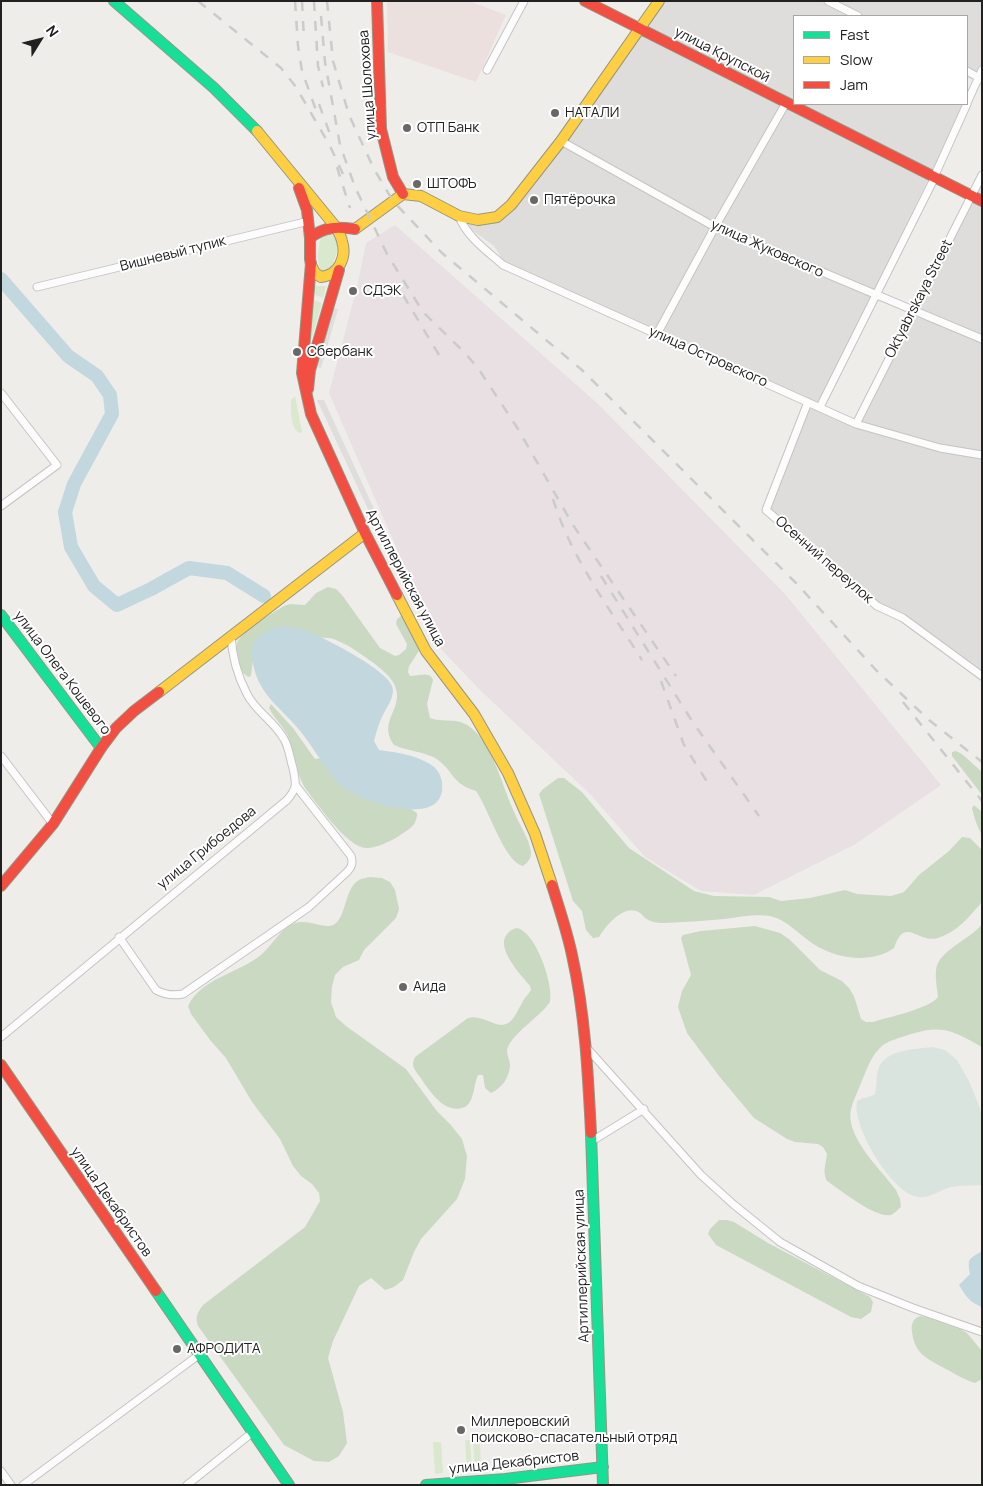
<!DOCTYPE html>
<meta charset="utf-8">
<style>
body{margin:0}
#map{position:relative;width:983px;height:1486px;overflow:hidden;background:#efedea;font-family:Manrope,sans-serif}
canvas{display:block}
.frame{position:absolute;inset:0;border:2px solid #212121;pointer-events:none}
.legend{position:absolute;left:793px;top:15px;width:175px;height:90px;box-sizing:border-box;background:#fff;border:1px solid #a6a6a6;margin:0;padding:6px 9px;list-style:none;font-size:15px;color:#212121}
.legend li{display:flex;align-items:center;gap:10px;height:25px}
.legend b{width:25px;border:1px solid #a6a6a6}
.north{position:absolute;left:15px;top:15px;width:50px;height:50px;-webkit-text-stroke:4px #fff;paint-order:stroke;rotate:54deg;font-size:14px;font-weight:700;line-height:20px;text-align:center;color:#212121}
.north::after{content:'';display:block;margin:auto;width:18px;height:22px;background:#212121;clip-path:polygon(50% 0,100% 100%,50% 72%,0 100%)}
</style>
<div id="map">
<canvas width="983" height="1486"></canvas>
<div class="frame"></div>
<ul class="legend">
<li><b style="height:6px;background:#16e098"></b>Fast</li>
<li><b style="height:6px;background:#ffcf43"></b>Slow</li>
<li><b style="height:6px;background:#f24e42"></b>Jam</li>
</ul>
<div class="north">N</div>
</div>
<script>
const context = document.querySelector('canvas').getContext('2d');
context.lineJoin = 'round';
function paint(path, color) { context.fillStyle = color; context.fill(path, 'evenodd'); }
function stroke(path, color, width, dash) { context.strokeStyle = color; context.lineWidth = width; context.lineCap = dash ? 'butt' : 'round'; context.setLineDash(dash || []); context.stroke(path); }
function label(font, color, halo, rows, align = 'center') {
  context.font = font + ' Manrope,sans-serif'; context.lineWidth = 4; context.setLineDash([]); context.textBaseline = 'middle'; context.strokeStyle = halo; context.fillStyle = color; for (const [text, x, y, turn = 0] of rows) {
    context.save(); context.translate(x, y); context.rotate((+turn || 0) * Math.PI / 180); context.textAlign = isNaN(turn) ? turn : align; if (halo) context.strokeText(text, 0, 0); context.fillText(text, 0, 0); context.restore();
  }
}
const residential = new Path2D(`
 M662,1H822L852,16H794V104H964L874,293L714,224L564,140Z
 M835,1H982V65L977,74L967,68V16H864Z
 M561,143L712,228L655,331L504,262L494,246L465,225L462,218L498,219Z
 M982,179V337L915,310Z
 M715,228L874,296L820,405L659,333Z
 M913,315L982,342V452L941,446L860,422Z
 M809,405L857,427L982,457V673L878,604L768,510Z`);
const commercial = new Path2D(`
 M387,1H469L506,15L476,82L388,52Z`);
const industrial = new Path2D(`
 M395,225L597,403L785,594L941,785L854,845L754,895L701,891L645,857L591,795L479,689L440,648L329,393L357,287L366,243Z`);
const grass = new Path2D(`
 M328,233C345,239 335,256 331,270L329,272L323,273C315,263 318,248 321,237Z
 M315,286H326L323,298L313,294Z
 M314,300L322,303L310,344H308Z
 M295,396L302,432L299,433C290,426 291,411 291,400Z
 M480,1439L481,1470L475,1471L473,1440Z
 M465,1440H470L472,1471H467Z
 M433,1442H441L443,1473L435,1474Z`);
const forest = new Path2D(`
 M328,587L336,589L342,595L380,648L395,656L399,655L406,649L407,644L396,624L397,619L401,616L405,618L419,651L409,666L408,672L410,676C418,676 430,671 433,680L427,704L430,718C443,723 458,717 470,727C493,744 503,789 515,814C520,826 530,840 531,853C531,859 528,862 523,866C504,862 488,807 476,791C451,783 455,773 438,760C428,752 406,751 394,745C379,724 398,713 397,694C396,680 384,672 375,664C362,655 351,646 336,640C315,632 275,646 254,651L251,676L248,677L242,672C239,665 236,652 237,644C238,633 274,612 284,606L290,604L305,605L316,593Z
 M271,704L293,728L315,759L329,757L417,813C417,826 409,829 399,836C391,841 377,848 367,848C348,849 316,802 305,788C295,771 295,751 287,734C282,725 274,718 269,708Z
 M956,751L962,754L982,772V795L952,756V752Z
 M558,778H564L582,792L629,848L694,891L714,896L769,897L781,901L810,898L845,890L857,894L891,896L904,892L919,875L949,851L962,837L970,838L982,850V902C969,917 957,932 938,938C918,944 905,915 894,948C872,964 837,959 815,945C800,936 788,920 770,916C755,914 739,917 725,919C704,921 684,922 664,923C656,923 651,922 645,918C642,915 640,912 636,911C622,906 605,927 599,937L593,938L586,930L582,911L573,901L539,794L543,789Z
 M974,805L982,812V835C977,827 974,817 972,808Z
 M370,877L382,878L390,882L395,890L399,909L396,918L364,950L359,960L343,967L335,975L332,987L331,1002L336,1017L346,1026L406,1069L436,1110L450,1124L462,1139L467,1156L465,1179L457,1199L421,1239L414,1252L403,1280L394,1287L385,1290L371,1278L359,1286L333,1341L328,1358L343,1412L347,1443L339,1456L329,1462L314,1461L284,1445L198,1326C195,1317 197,1313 203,1305L305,1227L320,1201L319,1193L312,1184L301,1176L293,1166L280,1139L252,1102L226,1058L210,1040L191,1014L188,1006C201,978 240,973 262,954C273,944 281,928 295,923C308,919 324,929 333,925C347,918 344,888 359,880C362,878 367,878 370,877Z
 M982,924V1047C949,1028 939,1024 902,1037C893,1040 885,1042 879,1049C870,1058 866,1072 861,1083C856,1097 848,1108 851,1123C857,1148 881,1170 896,1190L900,1199L901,1207C898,1209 894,1214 891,1215C876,1219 839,1189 827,1181C822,1172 826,1163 827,1154L823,1147L818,1144L795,1142L787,1139L754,1118L719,1076L687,1033L681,1016L678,1007L682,991L691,975L681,938L683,935L701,931L755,926L780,933L789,939L820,970L842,981L849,988L854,996L861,1019L866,1022H873C888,1017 929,1009 938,997C937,988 935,979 936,970C938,950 970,940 982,924Z
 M517,928C536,932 554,985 550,1002C540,1017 510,1035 507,1050C507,1055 510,1061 510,1066C509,1078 502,1088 491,1093L485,1088L483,1075H478C473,1085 475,1105 462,1108C443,1113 429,1090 420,1077C418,1074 413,1069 413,1064C413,1061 414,1060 415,1057L468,1018C476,1016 483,1019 491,1022C510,1031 514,1017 522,1003C524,998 528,995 531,990L530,986C521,975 495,948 507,934C511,930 512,929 517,928Z
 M719,1220H727L734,1222L768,1243L870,1297L873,1302L871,1312L861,1319L851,1317L716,1245L708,1234L710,1229Z
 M920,1316L929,1318L960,1329L967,1333L982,1351V1379L975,1383C964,1380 954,1373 944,1368C926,1358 915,1354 912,1332C911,1325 912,1319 920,1316Z`);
const wetland = new Path2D(`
 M933,1047L945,1050L957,1060L969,1081L978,1103L982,1115V1185C971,1186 961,1185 951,1187C940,1190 929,1199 918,1197C892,1194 851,1125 857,1101C862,1097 869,1098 875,1094C877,1086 876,1076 878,1070C884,1049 916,1049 933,1047Z`);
const parking = new Path2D(`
 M333,308L338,309L321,368L316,367Z
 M317,400H324L379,520L374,522Z`);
const water = new Path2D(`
 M282,626C294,627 305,630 316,635C332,642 386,670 392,686C396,697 385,709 381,719C378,726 376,733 374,741L379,750C398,753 413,754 430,764C437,768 441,775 442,783C446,819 398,810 377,803C366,800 352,794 343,787C329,775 313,747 301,732C280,706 256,694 252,657C252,649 252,642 259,637C267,631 272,627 282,626Z
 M982,1251V1307C968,1301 967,1297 959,1285L970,1274C967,1258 969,1259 982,1251Z`);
const river = new Path2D(`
 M1,279L68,356L97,376L110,395L112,414L74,484L65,512L71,547L94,586L117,605L151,589L189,568L227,573L264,596`);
const street = new Path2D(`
 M828,1L858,16
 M487,70L524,1
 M967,71L981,79
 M967,103L982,70
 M561,141L715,227L982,339
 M934,177L967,104
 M459,216C466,236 487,251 503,265L856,424L940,448L982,455
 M37,287L309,221
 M657,334L715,227L786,103
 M1,393L57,465L1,506
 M808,402L766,510L877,606L903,618L982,676
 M820,407L935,177
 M856,424L982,175
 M1,756L53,824
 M119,937L156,990C165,995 173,996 183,994L309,907L347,872C352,867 353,863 351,856L296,786
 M1,1037L287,800C298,787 296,784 293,768C290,759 289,747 284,739C274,721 256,712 247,694C237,675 232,656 231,635
 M586,1047L701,1175L733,1204L780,1242L858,1286L913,1308L982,1332
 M592,1141L644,1109
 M1,1471L11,1485
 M23,1485L200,1354
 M187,1485L253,1432`);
const fast = new Path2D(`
 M114,1L214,88L257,131
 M1,615L101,748
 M591,1133L603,1485
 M156,1291L289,1485
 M426,1485L505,1479L603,1467`);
const slow = new Path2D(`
 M257,131L335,226C338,231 341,236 342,241C347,257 339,275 321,277L315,273L311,265
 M355,229L403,194L421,196L459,216L478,220L497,217L511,205L561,141L659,1
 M397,595L426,651L474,714L508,773L535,834L552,885
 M159,692L365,533`);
const jam = new Path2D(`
 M377,1L381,129L393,177L403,194
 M585,1L982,201
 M299,188L307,210L310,238
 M311,263L302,373L311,414L365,533L397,595
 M311,265L310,259V238C325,226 337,227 355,229
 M308,389L310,370L339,270
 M552,885C559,908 567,931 572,955C585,1013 588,1073 591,1133
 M1,886L53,824L101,748L116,728L134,711L159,692
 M1,1065L156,1291`);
const rail = new Path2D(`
 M198,1L281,68L296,87L330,146L343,174
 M295,1L298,46L302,71L317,113
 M302,1L304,39
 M314,1L318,66L323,87
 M327,1L333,61L349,115L374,169L393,201L442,253L582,370L796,583L876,670L929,720L982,762
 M321,16L325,62L340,145L355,187L387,254L423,312L464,352L478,368L518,429L573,525L676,676
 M319,104L331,137
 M337,167L350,208
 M403,295L439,355
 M553,499C571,558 610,609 642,660
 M601,576L692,721L759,816
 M661,681L684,745L711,788
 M903,702L982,801`);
const markers = [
 [555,113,5,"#696867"],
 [407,128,5,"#696867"],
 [417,184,5,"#696867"],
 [534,200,5,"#696867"],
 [353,291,5,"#696867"],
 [297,352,5,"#696867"],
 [403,987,5,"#696867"],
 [177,1349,5,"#696867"],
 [461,1430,5,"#696867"]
];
const streetNames = [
 ["улица Крупской",722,55,27],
 ["улица Шолохова",368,85,-94],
 ["улица Жуковского",767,249,24],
 ["Вишневый тупик",173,254,-14],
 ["Oktyabrskaya Street",919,299,-63],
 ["улица Островского",708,357,24],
 ["Осенний переулок",824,560,41],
 ["Артиллерийская улица",405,578,62],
 ["улица Олега Кошевого",62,673,53],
 ["улица Грибоедова",207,848,-39],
 ["улица Декабристов",111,1202,55],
 ["Артиллерийская улица",582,1266,-92],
 ["улица Декабристов",514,1463,-6]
];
const poiNames = [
 ["НАТАЛИ",565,113],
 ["ОТП Банк",417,128],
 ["ШТОФЪ",427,184],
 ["Пятёрочка",544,200],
 ["СДЭК",363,291],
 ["Сбербанк",307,352],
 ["Аида",413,987],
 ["АФРОДИТА",187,1349],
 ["Миллеровский",471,1422],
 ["поисково-спасательный отряд",471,1438]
];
paint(residential, '#dedddb');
paint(commercial, '#ebe0dd');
paint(industrial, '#e8e0e3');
paint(grass, '#dae8cd');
paint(forest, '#cadac2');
paint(wetland, '#dae4de');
paint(parking, '#dfdedd');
paint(water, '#c2d7de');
stroke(river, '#c2d7de', 14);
stroke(street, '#c5c4c2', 9);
stroke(fast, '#959784', 12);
stroke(slow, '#959784', 12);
stroke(jam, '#959784', 12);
stroke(street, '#fdfcfc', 7);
stroke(fast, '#16e098', 10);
stroke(slow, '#ffcf43', 10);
stroke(jam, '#f24e42', 10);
stroke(rail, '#cbcbcb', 2.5, [10, 10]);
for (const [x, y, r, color] of markers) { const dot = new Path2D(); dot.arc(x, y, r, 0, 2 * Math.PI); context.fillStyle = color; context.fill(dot); stroke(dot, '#fff', 2); }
label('14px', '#212121', '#fff', streetNames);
label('14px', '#212121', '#fff', poiNames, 'left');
</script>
